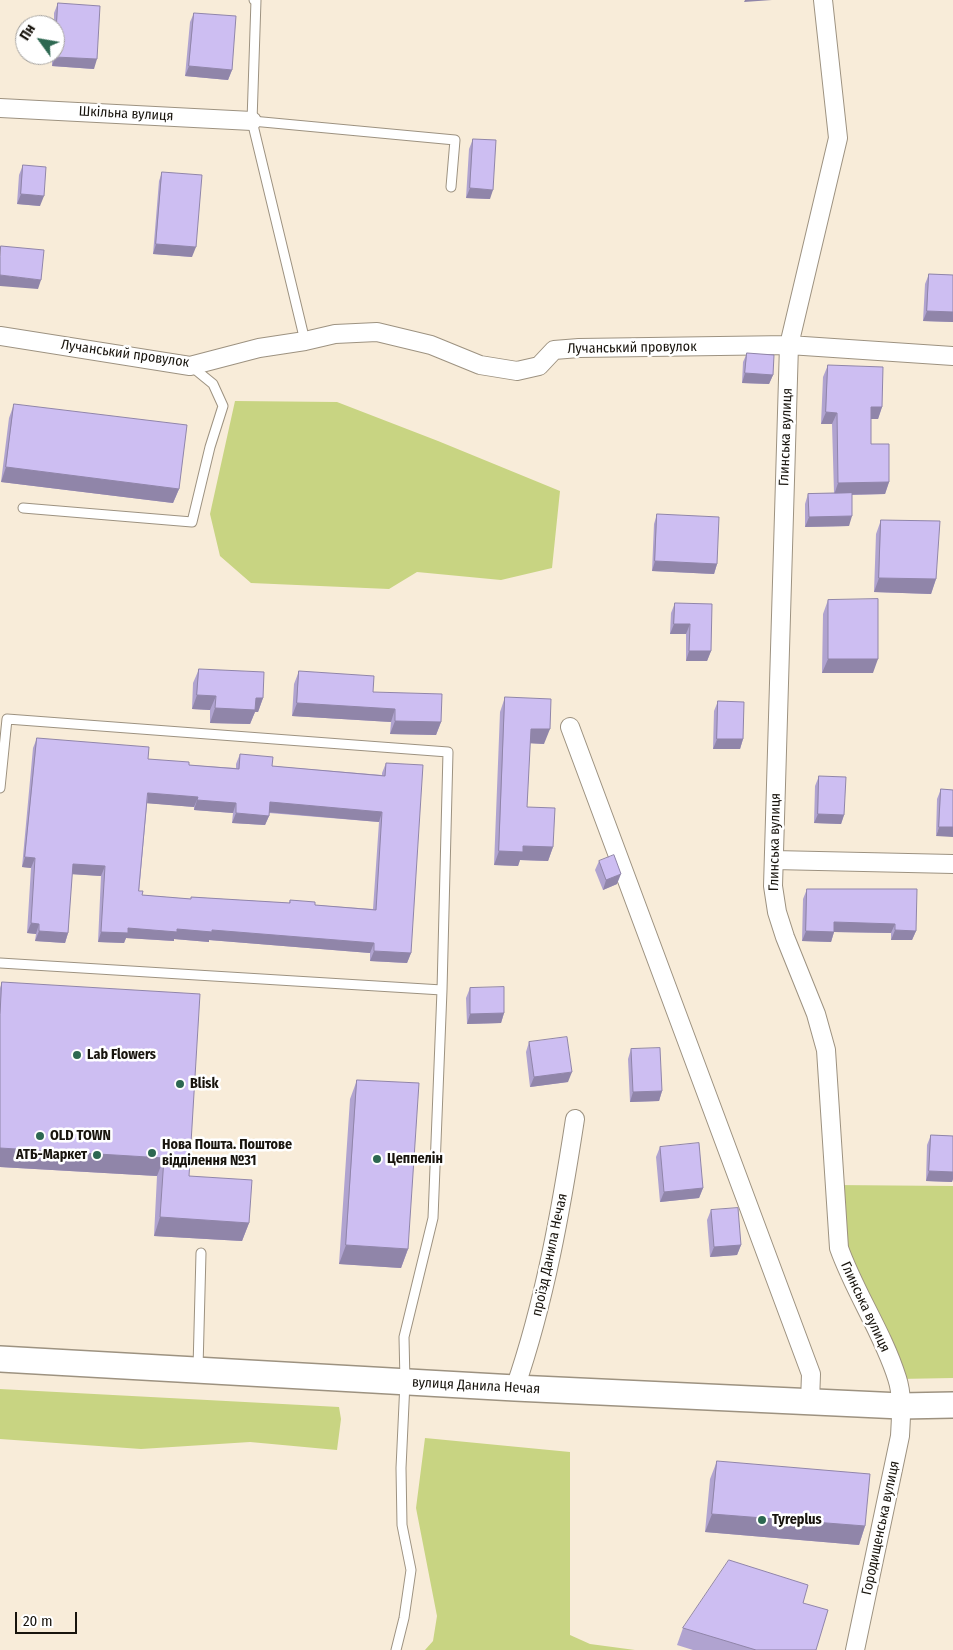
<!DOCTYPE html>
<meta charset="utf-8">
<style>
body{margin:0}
#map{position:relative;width:953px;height:1650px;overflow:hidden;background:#f8ecd9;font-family:"Fira Sans Condensed",sans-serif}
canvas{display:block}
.north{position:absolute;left:15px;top:15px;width:50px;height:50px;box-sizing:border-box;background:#fff;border:1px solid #a3a19e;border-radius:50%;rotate:302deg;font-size:14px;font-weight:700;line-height:20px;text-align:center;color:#18140d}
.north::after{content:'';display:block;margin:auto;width:18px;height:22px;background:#2d6851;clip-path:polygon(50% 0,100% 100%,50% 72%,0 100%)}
.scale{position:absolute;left:15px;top:1612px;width:62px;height:22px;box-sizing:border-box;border:2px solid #18140d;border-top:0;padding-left:6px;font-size:15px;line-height:18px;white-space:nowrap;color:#18140d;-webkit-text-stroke:4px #fff;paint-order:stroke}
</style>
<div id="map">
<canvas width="953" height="1650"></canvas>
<div class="north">Пн</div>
<div class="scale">20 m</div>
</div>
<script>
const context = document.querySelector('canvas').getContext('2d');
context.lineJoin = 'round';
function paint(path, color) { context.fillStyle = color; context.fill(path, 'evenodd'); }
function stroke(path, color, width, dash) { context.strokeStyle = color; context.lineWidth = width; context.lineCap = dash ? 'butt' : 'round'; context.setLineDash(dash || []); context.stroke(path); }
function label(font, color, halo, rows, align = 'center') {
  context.font = font + ' "Fira Sans Condensed",sans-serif'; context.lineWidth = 5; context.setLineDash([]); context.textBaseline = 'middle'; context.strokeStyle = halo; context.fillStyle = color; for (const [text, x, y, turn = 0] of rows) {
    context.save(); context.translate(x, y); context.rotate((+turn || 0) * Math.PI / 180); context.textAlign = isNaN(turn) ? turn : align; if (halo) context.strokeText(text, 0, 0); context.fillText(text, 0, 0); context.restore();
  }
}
const green = new Path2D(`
 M235,401L337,402L438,441L560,491L552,568L501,580L417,572L389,589L251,583L220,556L210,514Z
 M834,1185L953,1186V1378L898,1379L845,1267Z
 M0,1389L339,1407L341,1419L337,1450L250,1442L141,1449L0,1439Z
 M425,1438L570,1452V1635L590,1644L635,1650H425L433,1641L437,1616L416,1508Z`);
const lane = new Path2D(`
 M254,0H256L252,121L305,341
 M252,121L455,140L451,187
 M23,508L192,522L210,447L223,406L213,384L191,366
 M0,788L7,719L448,752L442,990L433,1218L404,1337L405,1382L401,1468L402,1525L411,1570L404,1618L396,1650
 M0,963L442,990
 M198,1368L201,1253`);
const street = new Path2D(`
 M823,0L838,138L789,345L773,886L777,912L785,937L816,1014L826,1050L839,1248C855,1293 883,1333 897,1378C903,1396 901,1417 900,1436L855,1650
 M0,108L252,121
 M0,336L190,366L259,348L305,341L335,334L377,332L431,345L480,365L517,371L539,366L554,350L579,348L789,345L953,356
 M570,727L811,1374L810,1402
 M774,860L953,864
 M515,1388C545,1301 561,1210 575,1119`);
const secondary = new Path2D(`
 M0,1359L515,1388L901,1406L953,1405`);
const wall = new Path2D(`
 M58,3L94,69L52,66V55H55V25H54V13Z
 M194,13L232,70L228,80L185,76L190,22Z
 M473,139L490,199L466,198L469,149Z
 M23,165L40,206L17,204L19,175Z
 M162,172L192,257L153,254L159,181Z
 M929,274L953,275V322L923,321L925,284Z
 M747,353L773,375L769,384L742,383L743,362Z
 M828,365L882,407L878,419H871V444L889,482L885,494L852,495L849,526L805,527V504L808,494L834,493L832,424H821L823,377Z
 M14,404L179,489L173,503L1,482L9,418Z
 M657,514L717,564L714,574L652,571L654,524Z
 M881,520L936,579L931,594L874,592L876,534Z
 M828,600L873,673H822L823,614Z
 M675,603L711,651L707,661H686V634H670L671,613Z
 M199,669L263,698L258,712H255L250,724L210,723V710L192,709L193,683Z
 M299,671L373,692L441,722L436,735L390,734L391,722L292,716L294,684Z
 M505,697L544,744L530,743L527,807L553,847L548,861L520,860L518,866L494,865L500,712Z
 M718,701L743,739L740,749H713L714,711Z
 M37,738L148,759L189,765L236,768V764L240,754L272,766L382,775V773L386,763L411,953L407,963L370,961V953L209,940V942L174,939V941L126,938L124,943L98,942L101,876L72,874L68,933L65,943L35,941L36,934L27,933L31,868L22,867L33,748ZM147,803L194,807V810L233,813L232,823L265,825L269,816V813L379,822L373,909L315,905L290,900L289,903L191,897V899L142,895L139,891Z
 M819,776L844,815L841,824L814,823L815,786Z
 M941,789L953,790L936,836L937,799Z
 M599,861L617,884L603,890L595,870Z
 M807,889L916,931L912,940H891V933L834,932L831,942L802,941L803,899Z
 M2,982L189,1176L249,1223L242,1241L154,1236L157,1176L0,1167V988Z
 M470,988L504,1013L501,1023L467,1024L466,998Z
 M529,1042L568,1082L530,1087L526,1052Z
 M631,1049L662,1091L659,1101L630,1102L628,1059Z
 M357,1080L408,1249L401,1268L339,1264L350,1099Z
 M931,1135L953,1136V1179L952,1182L926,1181L927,1145Z
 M660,1147L703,1188L699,1198L660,1202L656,1157Z
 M711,1210L741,1245L737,1255L710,1257L707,1220Z
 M717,1461L865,1526L859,1545L705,1532L710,1479Z
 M803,1603L816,1650H693L677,1645L683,1628Z`);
const shadedWall = new Path2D(`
 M745,0H772L744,2Z
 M55,57L97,59L94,69L52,66Z
 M189,66L232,70L228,80L185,76Z
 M470,188L493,190L490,199L466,198Z
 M21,194L44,196L40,206L17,204Z
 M156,244L196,247L192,257L153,254Z
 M0,275L41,280L38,289L0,286Z
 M927,311L953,312V322L923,321Z
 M745,373L773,375L769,384L742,383Z
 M871,407H882L878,419H866Z
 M826,412L837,413L832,424H821Z
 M6,467L179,489L173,503L1,482Z
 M889,482L885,494L834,495L838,483Z
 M852,516L849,526L805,527L809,517Z
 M655,561L717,564L714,574L652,571Z
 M879,578L936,579L931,594L874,592Z
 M674,624H690L686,634H670Z
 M689,651H711L707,661H686Z
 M828,659H878L873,673H822Z
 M197,695L216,696L210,710L192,709Z
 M256,698H263L258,712H255L250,724L210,723L215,708Z
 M297,703L395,709L391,722L292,716Z
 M395,721L441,722L436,735L390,734Z
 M531,729H550L544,744L525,743Z
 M717,739H743L740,749H713Z
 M148,793L198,797L194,807L144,803Z
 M197,800L236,803L233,813L194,810Z
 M270,802L382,812L379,822L266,812Z
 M236,813L269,816L265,825L232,823Z
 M818,814L844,815L841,824L814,823Z
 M939,827H953V837L936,836Z
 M523,846L553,847L548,861L520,860L518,866L494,865L499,851Z
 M25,857L35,858L31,868L22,867Z
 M73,864L105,866L101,876L69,874Z
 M621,874L617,884L603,890L606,880Z
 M834,922L895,924L891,933L834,932L831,942L802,941L806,931Z
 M31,923L39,924L36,934L27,933Z
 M128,928L212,930L374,943L370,953L209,940V942L174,939V941L126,938L124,943L98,942L101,932Z
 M895,930L916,931L912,940H891Z
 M39,931L68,933L65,943L35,941Z
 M374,951L411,953L407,963L370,961Z
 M504,1013L501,1023L467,1024L470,1014Z
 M572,1072L568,1082L530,1087L534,1077Z
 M662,1091L659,1101L630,1102L633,1092Z
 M0,1148L164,1158L157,1176L0,1167Z
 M929,1171L953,1172V1179L952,1182L926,1181Z
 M703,1188L699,1198L660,1202L664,1192Z
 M160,1217L249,1223L242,1241L154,1236Z
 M346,1245L408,1249L401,1268L339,1264Z
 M741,1245L737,1255L710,1257L714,1247Z
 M712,1514L865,1526L859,1545L705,1532Z`);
const building = new Path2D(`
 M58,3L100,6L97,59L55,57Z
 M194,13L236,16L232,70L189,66Z
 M473,139L496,140L493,190L470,188Z
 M23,165L46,167L44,196L21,194Z
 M162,172L202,175L196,247L156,244Z
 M1,246L44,250L41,280L0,275V257Z
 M929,274L953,275V312L927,311Z
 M747,353L774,355L773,375L745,373Z
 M828,365L883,367L882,407H871V444H889V482L838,483L837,413L826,412Z
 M14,404L187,425L179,489L6,467Z
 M852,493V516L809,517L808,494Z
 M657,514L719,517L717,564L655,561Z
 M881,520L940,521L936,579L879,578Z
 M878,599V659H828V600Z
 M675,603L712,604L711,651H689L690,624H674Z
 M199,669L264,672L263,698H256L255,710L215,708L216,696L197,695Z
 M299,671L374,676L373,692L442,694L441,722L395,721V709L297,703Z
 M505,697L551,699L550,729H531L527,807L555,808L553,847L523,846V852L499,851Z
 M718,701L744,702L743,739H717Z
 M37,738L149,747L148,759L189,762V765L239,769L240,754L273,757L272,766L385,776L386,763L423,765L411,953L374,951V943L212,930V932L177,929V932L128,928V933L101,932L105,866L73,864L68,933L39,931V924L31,923L35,858L25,857ZM148,793L198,797L197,800L236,803V813L269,816L270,802L382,812L376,910L315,905V902L290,900V903L191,897V899L142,895L143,891H139Z
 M819,776L846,777L844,815L818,814Z
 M941,789L953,790V827H939Z
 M614,855L621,874L606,880L599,861Z
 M807,889H917L916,931L895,930V924L834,922V932L806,931Z
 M2,982L200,994L189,1176L252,1180L249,1223L160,1217L164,1158L0,1148V1015Z
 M504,987V1013L470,1014V988Z
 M567,1037L572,1072L534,1077L529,1042Z
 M660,1048L662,1091L633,1092L631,1049Z
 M357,1080L419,1083L408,1249L346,1245Z
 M931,1135L953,1136V1172L929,1171Z
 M699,1143L703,1188L664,1192L660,1147Z
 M738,1208L741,1245L714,1247L711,1210Z
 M717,1461L870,1474L865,1526L712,1514Z
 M729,1560L808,1585L803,1603L828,1610L816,1650H756L683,1628Z`);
const markers = [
 [77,1055,5,"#2d6851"],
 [180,1084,5,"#2d6851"],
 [40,1136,5,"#2d6851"],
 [152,1153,5,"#2d6851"],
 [97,1155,5,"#2d6851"],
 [377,1159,5,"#2d6851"],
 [762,1520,5,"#2d6851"]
];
const streetNames = [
 ["Шкільна вулиця",126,114,3],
 ["Лучанський провулок",632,348,-1],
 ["Лучанський провулок",125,354,8],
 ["Глинська вулиця",786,437,-88],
 ["Глинська вулиця",775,842,-89],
 ["проїзд Данила Нечая",550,1255,-78],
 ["Глинська вулиця",865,1307,65],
 ["вулиця Данила Нечая",476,1386,3],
 ["Городищенська вулиця",881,1528,-78]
];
const poiNames = [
 ["Lab Flowers",87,1055],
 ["Blisk",190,1084],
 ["OLD TOWN",50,1136],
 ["Нова Пошта. Поштове",162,1145],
 ["відділення №31",162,1161],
 ["АТБ-Маркет",87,1155,"right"],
 ["Цеппелін",387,1159],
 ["Tyreplus",772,1520]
];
paint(green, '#c8d482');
stroke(lane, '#9d9280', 11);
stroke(street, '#9d9280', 20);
stroke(secondary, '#9d9280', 28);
stroke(lane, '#fff', 9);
stroke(street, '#fff', 18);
stroke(secondary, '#fff', 25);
paint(wall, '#b0a3d0');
paint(shadedWall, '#9085a9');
paint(building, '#cdbef2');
stroke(building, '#9085a9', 1);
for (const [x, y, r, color] of markers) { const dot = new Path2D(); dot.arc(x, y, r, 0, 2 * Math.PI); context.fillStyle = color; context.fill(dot); stroke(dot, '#fff', 2); }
label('14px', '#18140d', '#fff', streetNames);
label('bold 14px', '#18140d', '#fff', poiNames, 'left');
</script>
